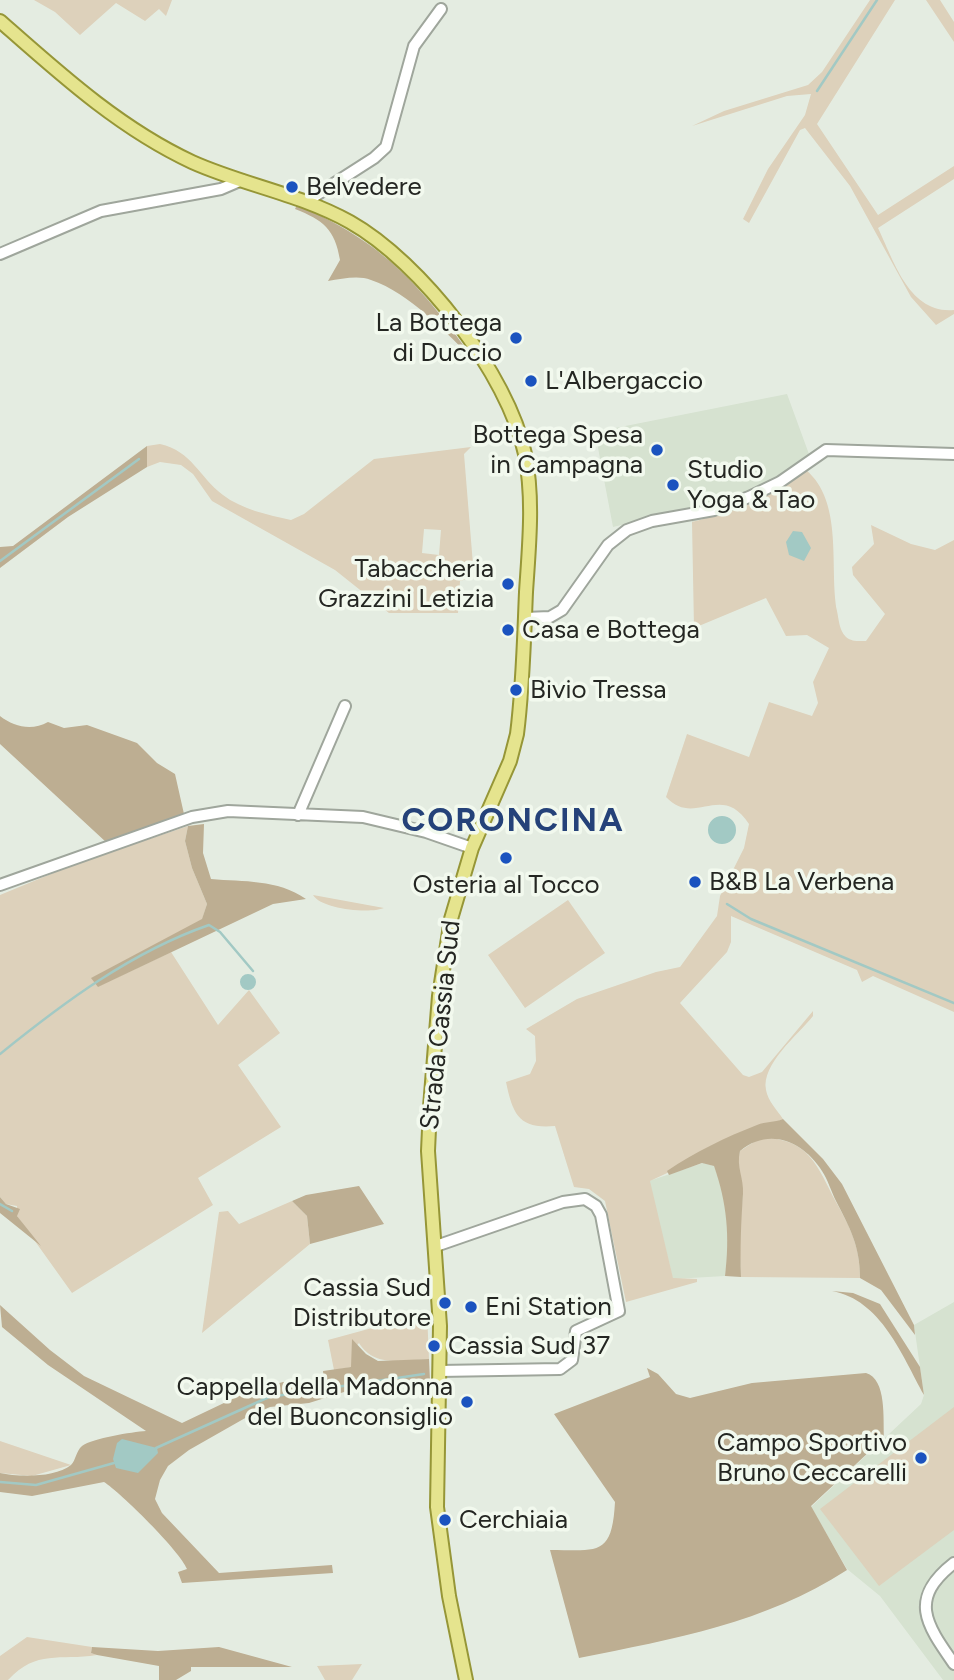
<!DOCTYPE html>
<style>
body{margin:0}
canvas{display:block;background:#e4ece1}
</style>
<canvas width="954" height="1680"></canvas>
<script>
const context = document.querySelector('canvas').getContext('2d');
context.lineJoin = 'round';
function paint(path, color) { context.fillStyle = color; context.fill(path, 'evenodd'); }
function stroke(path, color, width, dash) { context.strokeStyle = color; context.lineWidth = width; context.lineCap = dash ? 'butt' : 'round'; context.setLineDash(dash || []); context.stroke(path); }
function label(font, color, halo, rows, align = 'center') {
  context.font = font + ' Figtree,sans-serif'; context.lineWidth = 7; context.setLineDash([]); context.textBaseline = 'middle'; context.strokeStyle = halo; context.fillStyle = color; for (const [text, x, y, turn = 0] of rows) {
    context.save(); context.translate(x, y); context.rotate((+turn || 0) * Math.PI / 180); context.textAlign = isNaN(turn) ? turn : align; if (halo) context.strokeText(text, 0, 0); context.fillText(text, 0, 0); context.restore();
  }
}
const built = new Path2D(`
 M787,394L813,465L787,486L747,505L692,522V508L613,527L595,432Z
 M703,1163L714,1166L723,1190L730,1240L725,1276L673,1279L649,1181Z
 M954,1302V1680H943L880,1596L847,1569L811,1507L921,1404L924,1395L914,1325Z`);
const green = new Path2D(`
 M34,0H172L166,16L159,9L145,21L116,3L80,35L55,12Z
 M870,0H895L817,124L878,215L954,166V179L878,228C894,261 909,314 954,310V314L936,325L911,297L850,186L805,128L800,130L749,223L743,219L768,169L805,115L811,94L787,96L692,126L724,111L808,85L822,72Z
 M926,0H940L954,22V42Z
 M160,444C192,451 199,477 223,495C241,509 268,515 291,520L304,514L374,459L471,447L464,454L474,577L460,581L458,613H389L335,570L212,501L193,474L181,465L160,462L147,467V446ZM424,529L441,530L439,555L422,553Z
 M806,470C844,502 829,568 837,611C839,620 839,630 846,637C852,642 859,641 866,641L885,614L853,575L852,567L874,544L871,525L911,544L935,550L954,540V1012L873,976L862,982L857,970L731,916V942L727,952L680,1003L743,1075L749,1077L762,1072L813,1011V1016C798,1035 761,1064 766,1090C768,1101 777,1110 783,1119L650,1181L673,1278L697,1279V1282L626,1302L605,1201L589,1189L574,1187L555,1126C520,1129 513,1116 506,1082L530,1074L536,1061L535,1036L526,1029L577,999L656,972L680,967L717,916L720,896L744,848L749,824C721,781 695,828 666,797L687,734L749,757L769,702L812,716L818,703L813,682L829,648L807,635L786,636L766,598L694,628L692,522C734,511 773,498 806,470Z
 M188,826L185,841L192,868L207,904L202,920L92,978L99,986L171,952L218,1025L249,990L280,1033L238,1065L281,1127L198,1178L213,1205L72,1293L17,1216V1206L6,1204L0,1197V895L75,864Z
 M313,895L384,908C369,914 321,909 313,895Z
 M568,900L605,953L525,1008L488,955Z
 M760,1138C809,1137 817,1166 836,1202C851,1229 860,1247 860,1278L741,1277L739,1233L743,1194L737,1164L740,1151Z
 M292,1201L307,1216L310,1244L202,1333L219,1212L228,1211L239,1224Z
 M427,1313L429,1359C402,1360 375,1368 359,1343L352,1351V1367L334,1370L328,1340Z
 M954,1407V1530L879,1586L820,1509Z
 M0,1441L71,1465L32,1476L0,1473Z
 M27,1637L92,1647L91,1653L97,1655C59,1661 37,1649 8,1680H0V1656Z
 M362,1664L352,1680H325L317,1666Z`);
const forest = new Path2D(`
 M297,205C384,242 421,286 475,361C446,333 410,293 371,280C358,275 342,279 328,281L340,260C335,229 323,220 295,209Z
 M147,446V467L68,517L0,568V547L13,546Z
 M0,716C14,727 32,731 48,722L64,728L87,725L137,743L157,763L175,774L184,814L107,843L0,744Z
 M204,824L203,853L211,879C244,882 277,879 306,899L273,904L98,987L91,978L202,919L207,904L192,868L185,841L188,826Z
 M783,1119L823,1159L842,1184L914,1325L915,1335L881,1290L860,1278C860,1246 850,1228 836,1201C831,1191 828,1180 822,1171C803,1141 769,1127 740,1151C736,1167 744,1178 743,1194C741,1223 740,1248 741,1277L725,1276C730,1237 727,1203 714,1166L702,1163L669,1175L667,1171C695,1152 726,1137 757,1125C766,1121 774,1123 783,1119Z
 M359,1186L384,1224L310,1244L307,1216L292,1201L306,1195Z
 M0,1197L6,1204L20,1209L17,1216L41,1246L0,1213Z
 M832,1291L853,1293L880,1304L920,1367L924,1395C902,1355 881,1300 832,1291Z
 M0,1305L50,1350L84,1376L182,1423L247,1392L283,1382L324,1380L323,1371L351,1367L352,1339L366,1354L378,1361L429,1359L430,1381L344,1392L309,1403L270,1407L247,1417L189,1450L168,1466L160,1480L155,1499L162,1513L219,1573L332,1565L333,1573L182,1583L178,1572L187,1569C181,1552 120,1492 104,1482L32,1496L0,1492V1473C18,1477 55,1478 71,1465C76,1460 76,1451 82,1446C93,1438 132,1432 146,1431L48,1365L2,1327Z
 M647,1368L658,1374L676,1394L690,1398L752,1383L866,1373C887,1379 883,1420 884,1438L811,1506L847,1570C765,1623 674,1639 579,1658L550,1550C598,1550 612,1557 615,1502L554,1414L650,1377Z
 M92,1647L158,1651L219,1647L292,1667H191V1671L176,1680H159V1666L97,1655L91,1653Z`);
const water = new Path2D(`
 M793,531L802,532L811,548L804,561L789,555L786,542Z
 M708 830a14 14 0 1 1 28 0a14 14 0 1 1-28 0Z
 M240 982a8 8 0 1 1 16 0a8 8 0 1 1-16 0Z
 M122,1439L157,1448L158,1453L138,1473L116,1468L113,1459L117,1443Z`);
const stream = new Path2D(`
 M817,91L877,0
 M0,561L139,459
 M727,904L751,919L954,1003
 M0,1054C63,1003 131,952 209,925L220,932L253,971
 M0,1204L12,1211
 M156,1448L269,1397L424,1374
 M0,1482L36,1485L114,1463`);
const minor = new Path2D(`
 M307,201L374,158L386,147L414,46L441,9
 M0,254L101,211L221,189L242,180
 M525,618L550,617L562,610L608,545L627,530L652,521L714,510L749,497L780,482L826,450L954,454
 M298,815L345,706
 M0,885L192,817L228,811L363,817L426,832L472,848
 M436,1246L563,1202L585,1199L596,1206L601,1215L619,1311L576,1331L572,1360L560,1369L439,1371
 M954,1563C908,1599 926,1624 954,1664`);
const major = new Path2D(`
 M0,21C59,73 119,128 192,162C243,185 300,194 350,222C421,262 508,374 525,454C534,499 529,546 526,592C524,639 523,687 517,734L510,761L472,848L451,919L439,996L430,1107L428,1151L440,1326L437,1507L449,1596L466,1680`);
const markers = [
 [292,187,7,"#1b53bf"],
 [516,338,7,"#1b53bf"],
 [531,381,7,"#1b53bf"],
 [657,450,7,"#1b53bf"],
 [673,485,7,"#1b53bf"],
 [508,584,7,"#1b53bf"],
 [508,630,7,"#1b53bf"],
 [516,690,7,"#1b53bf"],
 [506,858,7,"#1b53bf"],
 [695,882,7,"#1b53bf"],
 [445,1303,7,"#1b53bf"],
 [471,1307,7,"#1b53bf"],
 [434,1346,7,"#1b53bf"],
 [467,1402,7,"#1b53bf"],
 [921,1458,7,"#1b53bf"],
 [445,1520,7,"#1b53bf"]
];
const poiNames = [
 ["Belvedere",306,187],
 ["La Bottega",502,323,"right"],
 ["di Duccio",502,353,"right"],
 ["L'Albergaccio",545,381],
 ["Bottega Spesa",643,435,"right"],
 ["in Campagna",643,465,"right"],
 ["Studio",687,470],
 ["Yoga & Tao",687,500],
 ["Tabaccheria",494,569,"right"],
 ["Grazzini Letizia",494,599,"right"],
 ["Casa e Bottega",522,630],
 ["Bivio Tressa",530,690],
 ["B&B La Verbena",709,882],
 ["Osteria al Tocco",506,885,"center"],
 ["Cassia Sud",431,1288,"right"],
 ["Distributore",431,1318,"right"],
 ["Eni Station",485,1307],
 ["Cassia Sud 37",448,1346],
 ["Cappella della Madonna",453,1387,"right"],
 ["del Buonconsiglio",453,1417,"right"],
 ["Campo Sportivo",907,1443,"right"],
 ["Bruno Ceccarelli",907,1473,"right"],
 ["Cerchiaia",459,1520]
];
const streetNames = [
 ["Strada Cassia Sud",441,1025,-84]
];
const districtNames = [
 ["CORONCINA",513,821]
];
paint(built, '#d6e2d0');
paint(green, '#ddd1bb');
paint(forest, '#bdae92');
paint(water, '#a2c9c4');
stroke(stream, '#a2c9c4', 2.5);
stroke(minor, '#9fa69c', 14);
stroke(major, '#969637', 16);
stroke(minor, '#fff', 10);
stroke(major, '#e5e48e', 12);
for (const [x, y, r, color] of markers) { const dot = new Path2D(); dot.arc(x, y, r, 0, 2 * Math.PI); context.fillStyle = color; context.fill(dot); stroke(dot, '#f2f9ee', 2.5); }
label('26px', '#242622', '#f2f9ee', poiNames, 'left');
label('26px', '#242622', '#f2f9ee', streetNames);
context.letterSpacing = '2px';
label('bold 33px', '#254279', '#f2f9ee', districtNames);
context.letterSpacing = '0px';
</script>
